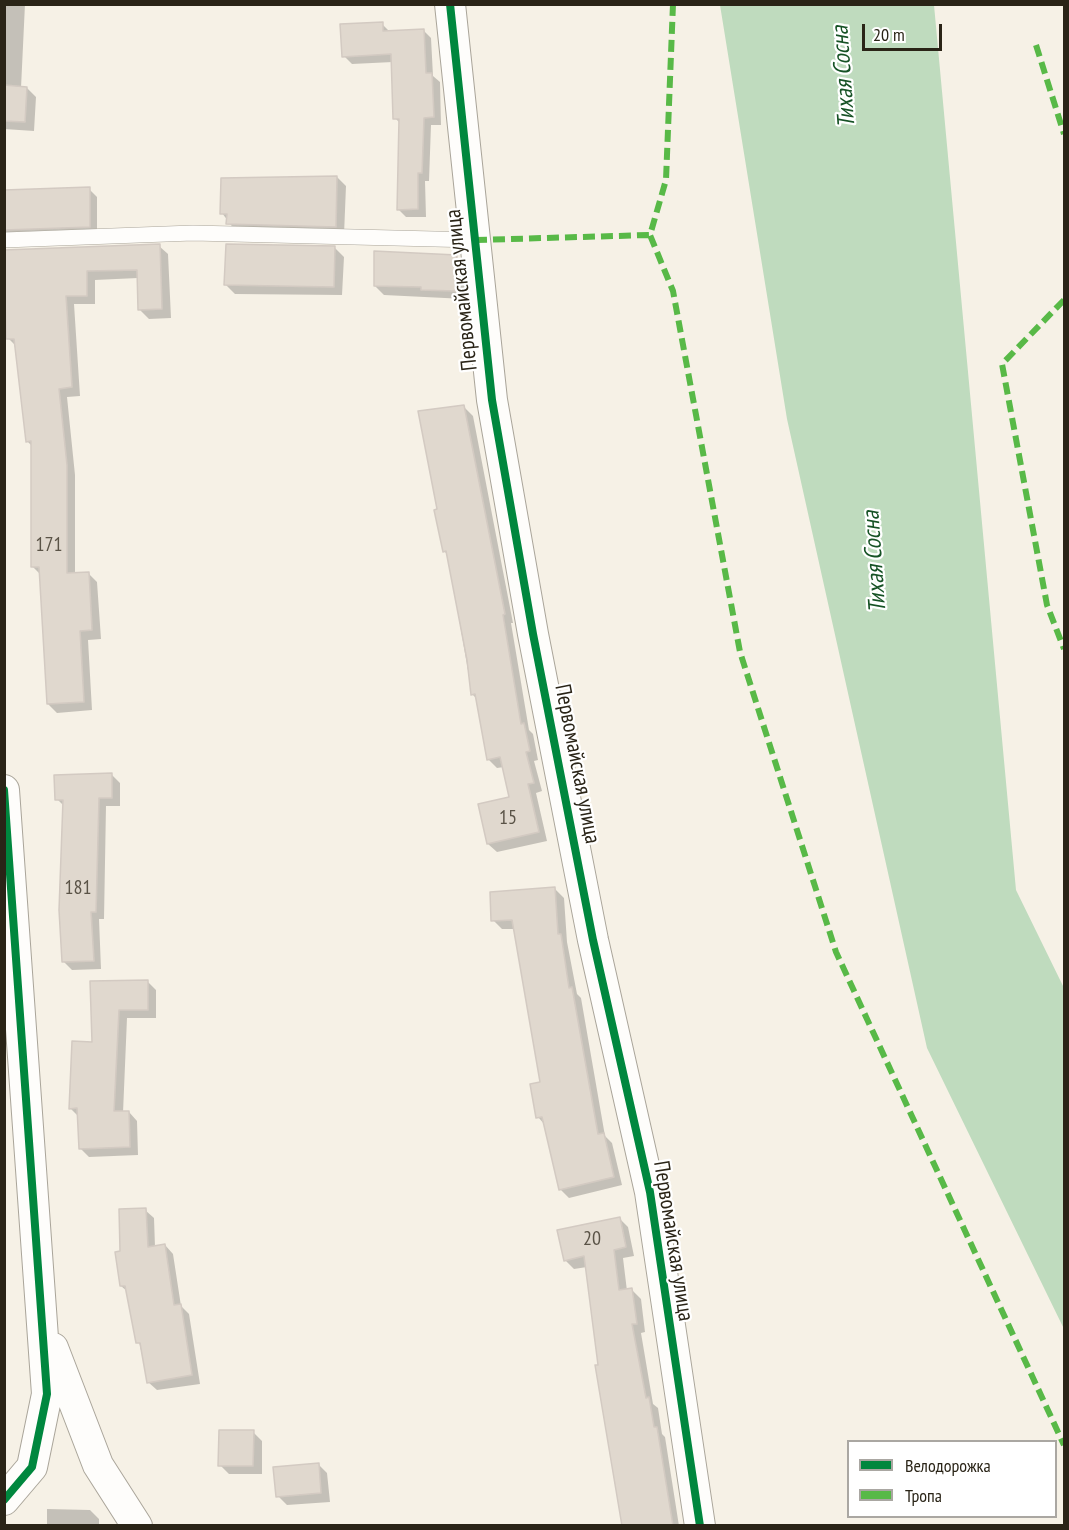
<!DOCTYPE html>
<meta charset="utf-8">
<style>
body{margin:0}
#map{position:relative;width:1069px;height:1530px;overflow:hidden;background:#f6f1e6;font-family:"PT Sans Narrow",sans-serif}
canvas{display:block}
.frame{position:absolute;inset:0;border:6px solid #2a2417;pointer-events:none}
.legend{position:absolute;left:847px;top:1440px;width:210px;height:78px;box-sizing:border-box;background:#fff;border:2px solid #aaa7a2;margin:0;padding:8px 10px;list-style:none;font-size:18px;color:#2a2417}
.legend li{display:flex;align-items:center;gap:12px;height:30px}
.legend b{width:30px;border:2px solid #aaa7a2}
.scale{position:absolute;left:862px;top:24px;width:80px;height:27px;box-sizing:border-box;border:3px solid #2a2417;border-top:0;padding-left:8px;font-size:18px;line-height:21px;white-space:nowrap;color:#2a2417;-webkit-text-stroke:4px #fff;paint-order:stroke}
</style>
<div id="map">
<canvas width="1069" height="1530"></canvas>
<div class="frame"></div>
<ul class="legend">
<li><b style="height:8px;background:#00873e"></b>Велодорожка</li>
<li><b style="height:8px;background:#58b947"></b>Тропа</li>
</ul>
<div class="scale">20 m</div>
</div>
<script>
const context = document.querySelector('canvas').getContext('2d');
context.lineJoin = 'round';
function paint(path, color) { context.fillStyle = color; context.fill(path, 'evenodd'); }
function stroke(path, color, width, dash) { context.strokeStyle = color; context.lineWidth = width; context.lineCap = dash ? 'butt' : 'round'; context.setLineDash(dash || []); context.stroke(path); }
function label(font, color, halo, rows, align = 'center') {
  context.font = font + ' "PT Sans Narrow",sans-serif'; context.lineWidth = 4.5; context.setLineDash([]); context.textBaseline = 'middle'; context.strokeStyle = halo; context.fillStyle = color; for (const [text, x, y, turn = 0] of rows) {
    context.save(); context.translate(x, y); context.rotate((+turn || 0) * Math.PI / 180); context.textAlign = isNaN(turn) ? turn : align; if (halo) context.strokeText(text, 0, 0); context.fillText(text, 0, 0); context.restore();
  }
}
const water = new Path2D(`
 M720,5H934L1016,890L1064,988V1329L927,1048L787,419Z`);
const shadow = new Path2D(`
 M4,4H25L21,88H27L36,97L34,131L4,129Z
 M382,24L390,32L423,30L431,38L433,76L440,82L441,125H431L429,181H425L426,217H406L398,209L401,124L395,118L393,62L352,64L344,56Z
 M337,177L346,186L344,235L237,233L222,213Z
 M89,189L97,197V234L4,238V191Z
 M159,246L168,254L171,318L149,319L140,310L138,278L95,280V304H74L80,396L67,397L75,475V574L88,573L97,582L101,639L88,640L92,710L57,713L48,704L41,575L32,566V446L27,441L17,347L8,338L6,290Z
 M335,248L344,257L342,295L235,294L226,285Z
 M375,252L456,257L465,266V299L384,295L375,286Z
 M464,407L473,416L513,623H511L529,730L533,734L538,760L534,761L542,791L536,793L547,841L497,852L488,844L511,798L504,767L497,768L488,759L477,699L472,694L448,555L444,551L439,510Z
 M111,774L120,783V806H106L104,919H99L101,969L72,970L64,962L65,807L57,799Z
 M555,889L564,898L567,942L577,994L581,998L605,1136L612,1143L622,1185L569,1198L560,1189L545,1125L538,1117L541,1083L515,929H502L493,920Z
 M147,981L156,990V1018H127L123,1113L129,1112L137,1121L138,1155L89,1157L80,1148L79,1117L71,1109L93,1043L92,982Z
 M145,1210L154,1218L155,1247L165,1245L173,1254L181,1306L189,1314L200,1384L157,1390L148,1382L128,1292L121,1286L122,1252Z
 M619,1218L628,1227L634,1256L623,1258L627,1291L632,1290L641,1299L645,1332L641,1333L653,1404L658,1408L662,1434L665,1437L679,1526H624L587,1267L574,1269L565,1260Z
 M253,1432L262,1441V1474H229L220,1465Z
 M318,1464L327,1473L330,1502L287,1505L278,1496Z
 M47,1509L90,1510L99,1519V1526H47Z`);
const building = new Path2D(`
 M383,22V31L424,29L426,73H432L434,117L424,118L422,173H418V209L397,210L399,119H393L391,54L342,57L340,24Z
 M4,85L27,87L25,122L4,121Z
 M337,176L336,227L226,224L227,214H220L221,178Z
 M90,187V227L4,230V190Z
 M160,244L162,309L138,310L137,270L87,271V296H66L72,387L59,389L67,465V573L89,572L92,630L80,631L84,702L47,704L39,567H31V441L26,442L14,339H6L4,250Z
 M226,244L335,246L334,287L224,285Z
 M374,251L457,255L456,291L421,290V287L374,286Z
 M464,405L505,614L503,615L521,724L524,723L530,751L526,752L534,783L528,784L539,832L487,844L478,804L509,797L500,757L487,760L475,694L471,695L467,660L446,551L443,552L434,510L437,509L418,411Z
 M112,773V798H99L96,912H91L94,961L62,962L59,910L63,800H55L54,775Z
 M555,887L558,934H561L569,988L572,987L598,1134L604,1133L614,1177L559,1190L542,1117L536,1118L530,1084L540,1082L512,920L491,921L490,892Z
 M148,980V1010H119L114,1111H129L130,1147L79,1149L77,1108L69,1109L72,1041L92,1042L90,981Z
 M146,1208L148,1247L165,1244L174,1305L181,1304L192,1375L147,1383L140,1343H136L125,1286H120L115,1252L120,1251L119,1209Z
 M620,1217L626,1247L614,1250L619,1290L632,1288L637,1324H632L646,1398L649,1397L654,1427H657L673,1526H622L595,1365H598L584,1256L564,1261L557,1230Z
 M219,1430H254L253,1466H218Z
 M319,1463L321,1493L276,1497L273,1467Z`);
const lane = new Path2D(`
 M4,240L193,233L475,240`);
const street = new Path2D(`
 M450,4L492,400L533,634L593,940L650,1192L700,1526
 M4,790L47,1394L32,1467L4,1500
 M53,1348L98,1465L137,1526`);
const quiet = new Path2D(`
 M673,4L666,180L650,235L673,291L740,652L836,952L1064,1445
 M1036,45L1064,134
 M475,240L650,235
 M1064,300L1002,364L1047,605L1064,649`);
const cycleway = new Path2D(`
 M450,4L492,400L533,634L593,940L650,1192L700,1526
 M4,790L47,1394L32,1467L4,1500`);
const numberNames = [
 ["171",49,545],
 ["15",508,818],
 ["181",78,888],
 ["20",592,1239]
];
const streetNames = [
 ["Первомайская улица",462,290,-96],
 ["Первомайская улица",577,764,79],
 ["Первомайская улица",673,1241,81]
];
const waterNames = [
 ["Тихая Сосна",844,77,-94],
 ["Тихая Сосна",875,562,-94]
];
paint(water, '#bfdbbe');
paint(shadow, '#0003');
paint(building, '#e0d8ce');
stroke(building, '#d3cac2', 1.5);
stroke(lane, '#aaa59a', 16);
stroke(street, '#aaa59a', 32);
stroke(lane, '#fefdfb', 15);
stroke(street, '#fefdfb', 30);
stroke(quiet, '#58b947', 6, [12, 6]);
stroke(cycleway, '#00873e', 8);
label('20px', '#5a5347', null, numberNames);
label('22px', '#2a2417', '#fff', streetNames);
label('italic 24px', '#165225', '#fff', waterNames);
</script>
